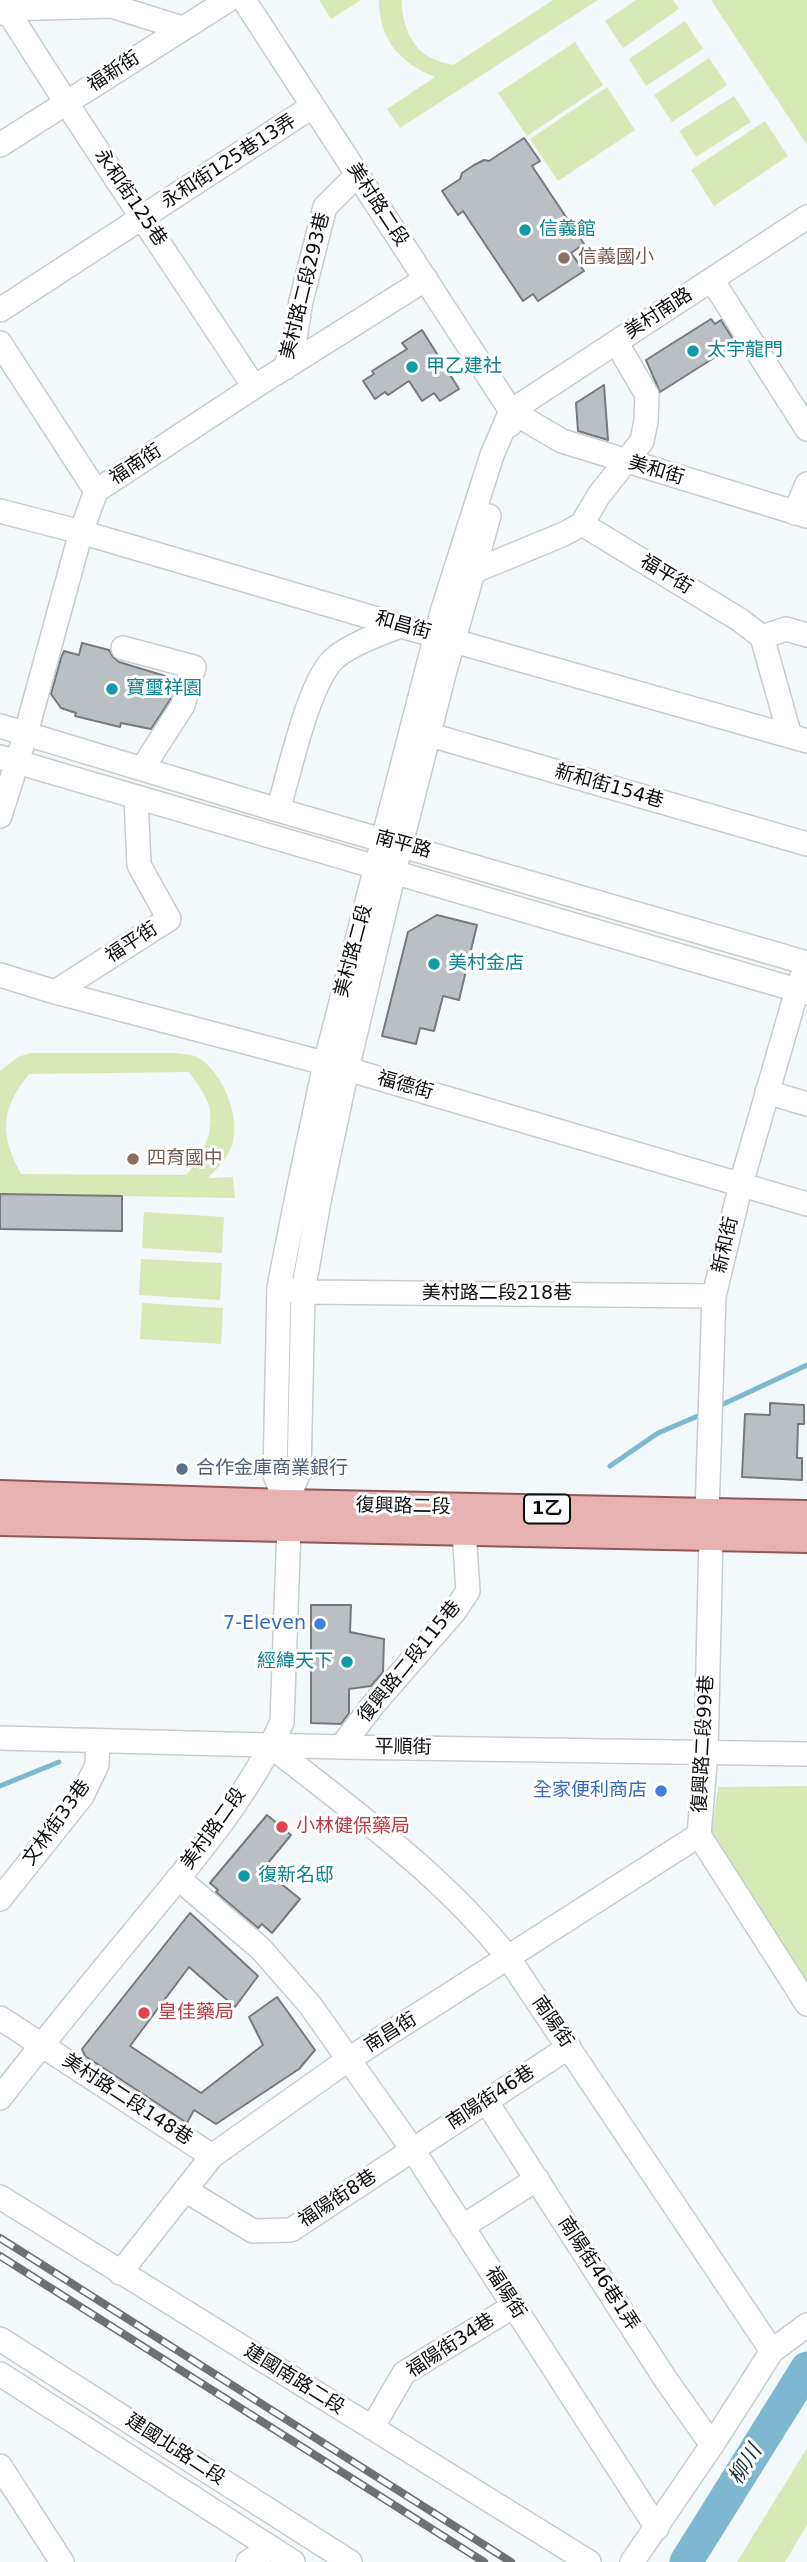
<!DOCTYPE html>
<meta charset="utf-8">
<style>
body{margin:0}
canvas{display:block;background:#f3f8fb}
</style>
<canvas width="807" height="2562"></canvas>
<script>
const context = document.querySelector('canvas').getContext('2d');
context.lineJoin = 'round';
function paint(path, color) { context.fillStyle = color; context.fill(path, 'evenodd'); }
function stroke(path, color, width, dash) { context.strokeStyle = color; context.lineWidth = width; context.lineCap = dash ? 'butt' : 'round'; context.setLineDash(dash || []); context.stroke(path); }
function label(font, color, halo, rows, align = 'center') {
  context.font = font + ' "DejaVu Sans","Noto Sans TC",sans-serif'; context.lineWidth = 6; context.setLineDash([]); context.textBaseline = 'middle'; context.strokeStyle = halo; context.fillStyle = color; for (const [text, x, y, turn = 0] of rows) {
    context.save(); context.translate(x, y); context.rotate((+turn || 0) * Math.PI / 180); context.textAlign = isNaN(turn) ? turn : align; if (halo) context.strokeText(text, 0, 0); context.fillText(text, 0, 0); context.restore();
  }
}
const green = new Path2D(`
 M319,0H361L331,19Z
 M379,0H402C401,21 411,48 431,58C437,61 446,63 453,65L553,0H598L400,128L387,109L435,77C400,63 379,40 379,0Z
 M636,0H673L679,9L623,48L605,21Z
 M711,0H807V145Z
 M685,21L703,49L646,86L629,59Z
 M575,42L603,85L527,136L498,93Z
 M709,58L727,85L672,122L654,95Z
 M607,87L635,130L558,181L530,139Z
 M734,96L751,122L696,157L679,131Z
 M765,121L788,156L714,206L691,170Z
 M30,1053H176C182,1054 191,1054 197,1057C223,1071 243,1121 231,1148C226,1160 217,1169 208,1178L233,1177L235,1198L0,1194V1071L18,1057ZM189,1072C196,1082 208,1098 210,1110C213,1134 202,1159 186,1175L21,1174C0,1135 0,1110 29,1074Z
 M144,1212L224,1217L222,1253L142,1248Z
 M141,1259L222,1263L220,1300L139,1295Z
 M142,1303L223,1308L221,1344L140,1339Z
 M807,1786V1989L711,1836L718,1787Z
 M807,2448V2525L785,2562H737Z`);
const stream = new Path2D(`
 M717,1407L807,1365
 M610,1466L658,1433L705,1413
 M0,1786L59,1762`);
const river = new Path2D(`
 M686,2562L807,2368`);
const building = new Path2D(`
 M524,138L540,161L532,166L584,244L571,253L584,271L538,301L533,294L523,301L463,211L458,215L442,191L460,179L462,173L474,165L484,160L489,161Z
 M711,319L715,324L721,320L736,344L660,392L646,360Z
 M422,330L459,389L440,401L434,393L422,401L409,381L388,395L385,392L375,399L363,381L374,374L372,371L407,349L402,343Z
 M604,385L608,440L578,431L576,403Z
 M82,643L109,650L113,657L119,662L175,679L170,700L151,729L121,723L120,727L75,716L76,713L61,708L51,694L61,658L64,651L79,655Z
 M437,915L477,925L459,1000L443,996L434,1031L420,1028L416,1044L382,1036L408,932Z
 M0,1194L122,1196V1231L0,1229Z
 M770,1403L804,1405V1424H798L797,1458H802V1480L742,1477L745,1414L770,1415Z
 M311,1605H351L350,1632L384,1639L383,1672L371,1686L349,1689V1713L341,1724L311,1723Z
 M267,1815L291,1835L263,1869L300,1899L272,1933L262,1924L258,1928L216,1892L218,1890L210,1883Z
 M190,1913L258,1976L235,2007L189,1967L130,2046L201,2093L263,2045L249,2017L277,1997L315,2050L299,2069L216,2124L194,2110L187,2123L85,2056L82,2049Z`);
const minor = new Path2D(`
 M1,0C82,131 170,258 254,387
 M244,0L511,411L510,425
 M0,13L7,9L112,6L182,28
 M0,145L228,0
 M712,280L807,429
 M0,310L313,106
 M0,343L96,491
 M285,368L294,345L301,301L325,207L357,175
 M511,411L807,217
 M511,411L562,441L807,516
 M0,511L81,532L401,626L807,741
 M795,513L807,484
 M582,524L599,495L642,441L646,421L647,395L616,342
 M472,572L564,534L582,524L740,620L762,637L790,736
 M762,637L786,629L807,635
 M123,648L194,667L183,705L142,769
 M0,726L278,810L807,963
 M413,730L807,844
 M0,757L807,993
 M278,810C290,771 306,693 330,663C343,647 381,633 401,626
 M0,816L26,733L81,532L96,491L254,387L426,279
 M807,963L797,990L741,1184L714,1296L707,1513L711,1537L706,1752L699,1835L807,2004
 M0,975L55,992L347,1069L807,1204
 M55,992L169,919L139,865L136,797
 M767,1092L807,1104
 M291,1290L303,1292L714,1296
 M286,1504L299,1472L303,1292L319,1201L347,1069L394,872L444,674L489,516
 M0,1738L341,1747L807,1754
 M271,1746C354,1812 443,1875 509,1959L772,2351
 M341,1747L373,1705L454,1612L468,1591L464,1531
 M178,1878L261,1949L310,2005L413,2150L657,2528
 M0,1899L82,1796L97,1765L98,1741
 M0,2018L212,2156
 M0,2098C48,2036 98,1976 148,1915C198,1855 250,1793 282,1722L289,1527L286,1504L275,1475L279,1287L297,1196L325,1064L442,612L492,455L511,411
 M486,2101L666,2380L712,2445
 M185,2190L253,2231L291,2230L569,2047
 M0,2197L589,2562
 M462,2227L537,2179
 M120,2273L212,2156L349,2059L699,1835
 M0,2339L350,2562
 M0,2374L293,2562
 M372,2428L404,2373L514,2306
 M0,2466L62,2562
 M248,2562L270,2548
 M632,2562L712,2445L772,2351L807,2325`);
const major = new Path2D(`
 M0,1495L286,1504L807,1515
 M0,1521L807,1538`);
const rail = new Path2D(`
 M0,2238L511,2562
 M0,2256L484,2562`);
const markers = [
 [525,230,7,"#0f9aa8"],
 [564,258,7,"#8d6e63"],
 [693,351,7,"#0f9aa8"],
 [412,367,7,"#0f9aa8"],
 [112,689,7,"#0f9aa8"],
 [434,964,7,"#0f9aa8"],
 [133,1159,7,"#8d6e63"],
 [182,1469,7,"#5c6f8a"],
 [320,1624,7,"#3f7fe0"],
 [347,1662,7,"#0f9aa8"],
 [661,1791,7,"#3f7fe0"],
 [282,1827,7,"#e0444e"],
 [244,1876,7,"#0f9aa8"],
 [144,2013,7,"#e0444e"]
];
const shields = [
 [547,1509,46]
];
const shieldNames = [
 ["1乙",547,1509]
];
const streetNames = [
 ["福新街",114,72,-33],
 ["永和街125巷13弄",229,162,-33],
 ["永和街125巷",130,198,56],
 ["美村路二段",377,205,57],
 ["美村路二段293巷",306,286,-76],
 ["美村南路",659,314,-33],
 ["福南街",136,465,-33],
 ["美和街",656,471,17],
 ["福平街",666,575,31],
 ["和昌街",403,626,16],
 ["新和街154巷",609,787,16],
 ["南平路",403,845,15],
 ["福平街",132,943,-33],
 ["美村路二段",354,951,-75],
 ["福德街",405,1086,16],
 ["新和街",726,1245,-77],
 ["美村路二段218巷",497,1294],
 ["復興路二段",403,1507,1],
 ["復興路二段115巷",410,1662,-51],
 ["復興路二段99巷",704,1744,-87],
 ["平順街",403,1748,1],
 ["文林街33巷",57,1823,-54],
 ["美村路二段",214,1829,-54],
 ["南陽街",552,2022,56],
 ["南昌街",391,2033,-32],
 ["南陽街46巷",491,2098,-33],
 ["美村路二段148巷",127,2100,33],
 ["福陽街8巷",338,2199,-33],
 ["南陽街46巷1弄",598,2274,57],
 ["福陽街",505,2293,57],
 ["福陽街34巷",451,2346,-33],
 ["建國南路二段",294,2380,32],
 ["建國北路二段",175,2450,33]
];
const cultureNames = [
 ["信義館",539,230],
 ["太宇龍門",707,351],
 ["甲乙建社",426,367],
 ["寶璽祥園",126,689],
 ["美村金店",448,964],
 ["經緯天下",333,1662,"right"],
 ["復新名邸",258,1876]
];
const educationNames = [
 ["信義國小",578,258],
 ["四育國中",147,1159]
];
const serviceNames = [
 ["合作金庫商業銀行",196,1469]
];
const shopNames = [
 ["7-Eleven",306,1624],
 ["全家便利商店",647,1791]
];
const healthNames = [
 ["小林健保藥局",296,1827],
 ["皇佳藥局",158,2013]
];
const waterNames = [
 ["柳川",746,2465,-58]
];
paint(green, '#d8e9b8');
stroke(stream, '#7eb7d0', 5);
stroke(river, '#7eb7d0', 33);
paint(building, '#babfc3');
stroke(building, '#767a7d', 2);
stroke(minor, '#c7cccf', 26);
stroke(major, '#8f5757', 32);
stroke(minor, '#fff', 23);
stroke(major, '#e6b2b2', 28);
stroke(rail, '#6e7072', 8);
stroke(rail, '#fff', 5, [16]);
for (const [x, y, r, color] of markers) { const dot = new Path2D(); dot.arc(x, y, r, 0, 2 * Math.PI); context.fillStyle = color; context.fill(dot); stroke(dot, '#fff', 2.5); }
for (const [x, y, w] of shields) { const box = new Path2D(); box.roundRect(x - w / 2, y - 14.5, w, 29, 5); context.fillStyle = '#fff'; context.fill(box); stroke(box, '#0d0e0f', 2); }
label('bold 18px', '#0d0e0f', null, shieldNames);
label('19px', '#0d0e0f', '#fff', streetNames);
label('19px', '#0d838f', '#fff', cultureNames, 'left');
label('19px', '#785e54', '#fff', educationNames, 'left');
label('19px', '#4e5e75', '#fff', serviceNames, 'left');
label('19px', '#366cbe', '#fff', shopNames, 'right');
label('19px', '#be3a42', '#fff', healthNames, 'left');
label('italic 21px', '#15313c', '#fff', waterNames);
</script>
